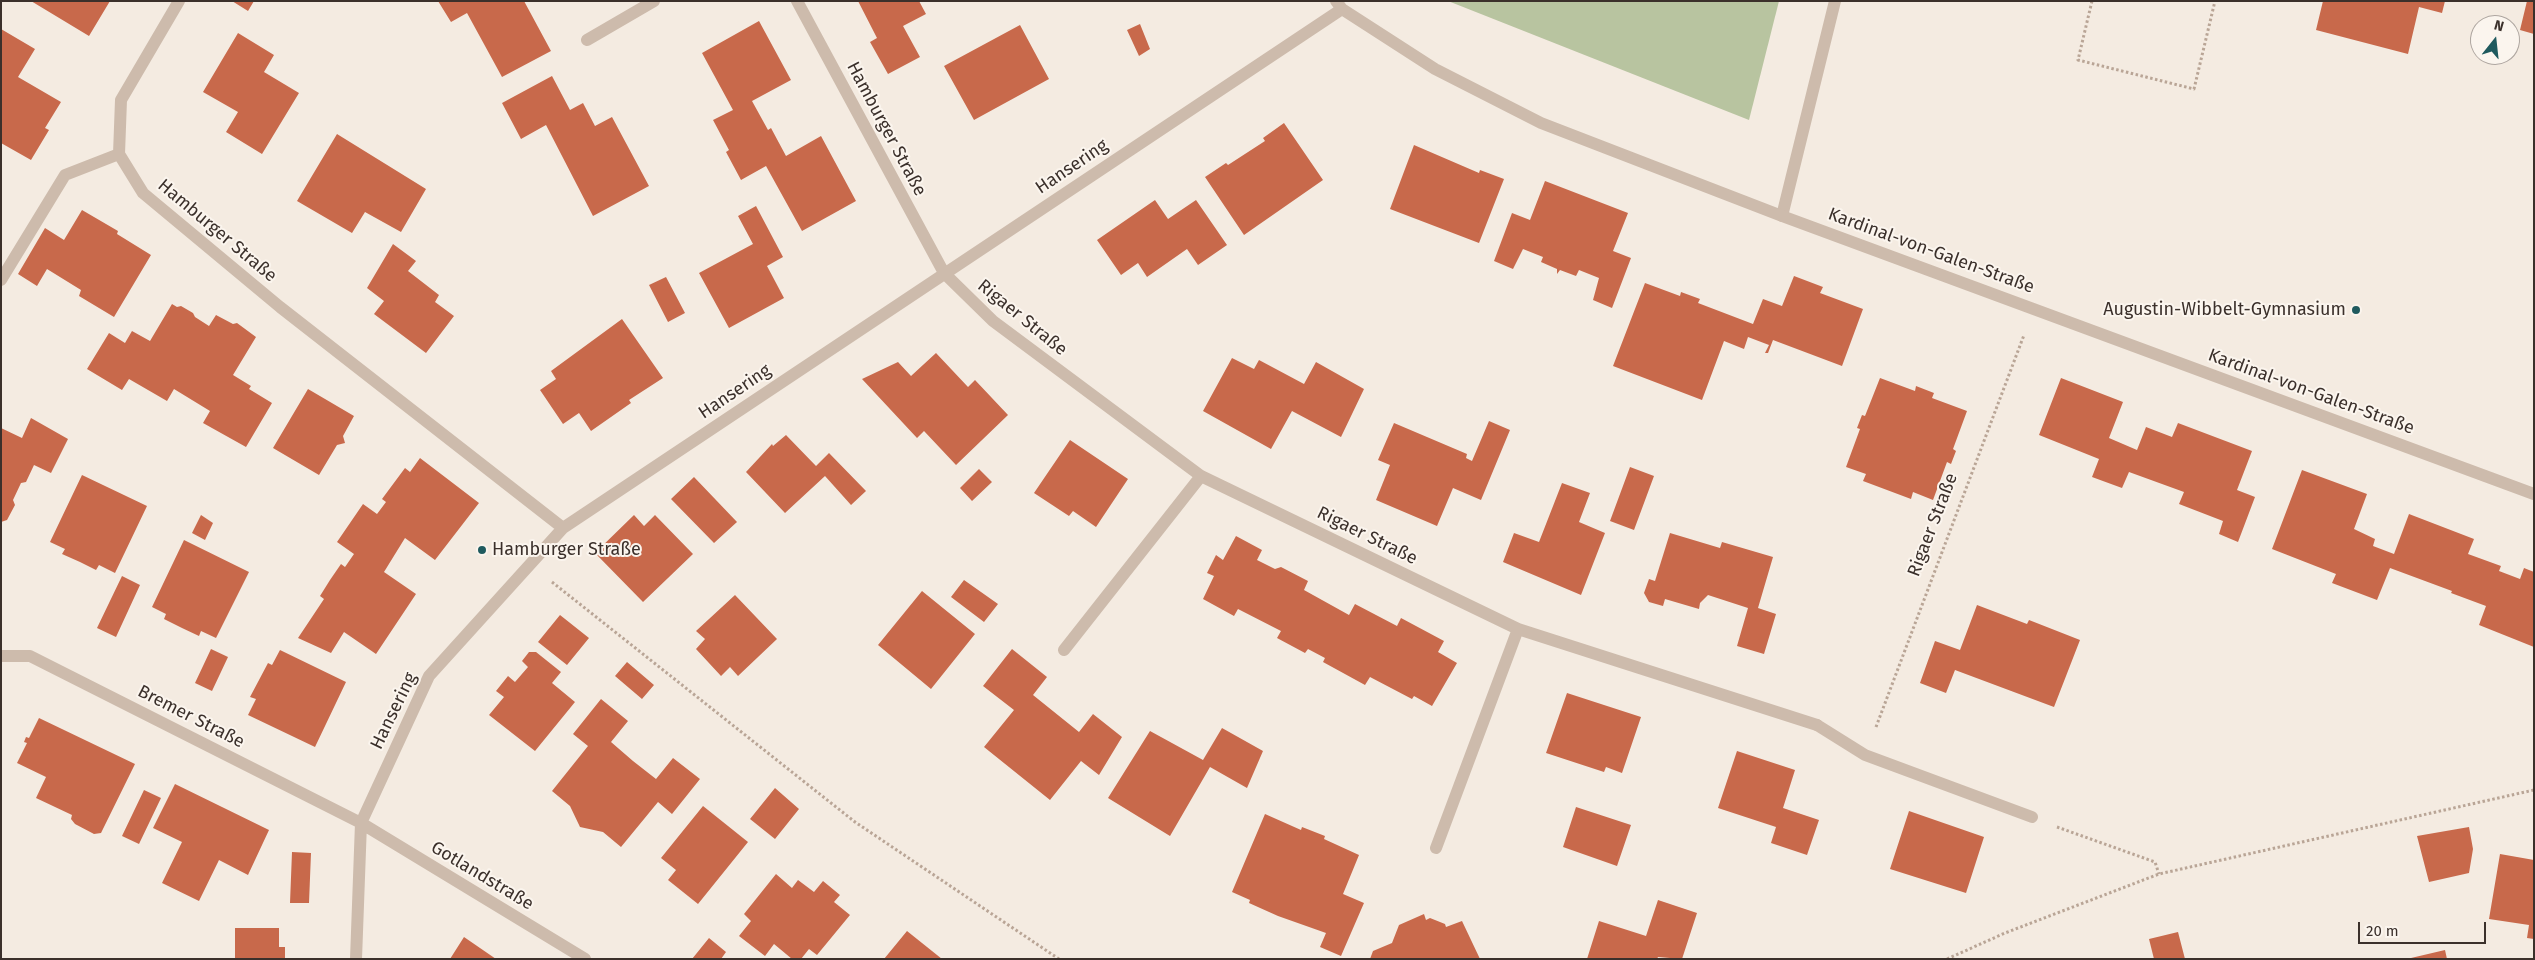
<!DOCTYPE html>
<meta charset="utf-8">
<style>
body{margin:0}
#map{position:relative;width:2535px;height:960px;overflow:hidden;background:#f4ebe1;font-family:"Fira Sans",sans-serif}
canvas{display:block}
.frame{position:absolute;inset:0;border:2px solid #3b302b;pointer-events:none}
.north{position:absolute;left:2470px;top:15px;width:50px;height:50px;box-sizing:border-box;background:#fbf5ee;border:1px solid #aea6a0;border-radius:50%;rotate:16deg;font-size:14px;font-weight:700;line-height:20px;text-align:center;color:#3b302b}
.north::after{content:'';display:block;margin:auto;width:18px;height:22px;background:#1f5a5e;clip-path:polygon(50% 0,100% 100%,50% 72%,0 100%)}
.scale{position:absolute;left:2358px;top:922px;width:128px;height:22px;box-sizing:border-box;border:2px solid #3b302b;border-top:0;padding-left:6px;font-size:15px;line-height:18px;white-space:nowrap;color:#3b302b;-webkit-text-stroke:4px #fbf5ee;paint-order:stroke}
</style>
<div id="map">
<canvas width="2535" height="960"></canvas>
<div class="frame"></div>
<div class="north">N</div>
<div class="scale">20 m</div>
</div>
<script>
const context = document.querySelector('canvas').getContext('2d');
context.lineJoin = 'round';
function paint(path, color) { context.fillStyle = color; context.fill(path, 'evenodd'); }
function stroke(path, color, width, dash) { context.strokeStyle = color; context.lineWidth = width; context.lineCap = dash ? 'butt' : 'round'; context.setLineDash(dash || []); context.stroke(path); }
function label(font, color, halo, rows, align = 'center') {
  context.font = font + ' "Fira Sans",sans-serif'; context.lineWidth = 4; context.setLineDash([]); context.textBaseline = 'middle'; context.strokeStyle = halo; context.fillStyle = color; for (const [text, x, y, turn = 0] of rows) {
    context.save(); context.translate(x, y); context.rotate((+turn || 0) * Math.PI / 180); context.textAlign = isNaN(turn) ? turn : align; if (halo) context.strokeText(text, 0, 0); context.fillText(text, 0, 0); context.restore();
  }
}
const green = new Path2D(`
 M1448,1H1779L1749,120Z`);
const building = new Path2D(`
 M31,1H110L89,36Z
 M232,1H254L248,11Z
 M438,1H524L551,51L502,77L467,13L451,22Z
 M858,1H919L926,14L903,26L920,57L888,74L870,42L877,38Z
 M2323,1H2445L2442,13L2419,7L2408,54L2316,30Z
 M2527,1H2534V34L2520,30Z
 M759,21L791,80L752,101L768,130L771,128L786,156L821,136L856,201L802,231L766,166L741,180L726,152L729,150L713,120L733,110L702,53Z
 M1140,24L1150,49L1139,56L1127,30Z
 M1020,25L1049,79L974,120L944,66Z
 M1,29L35,49L18,77L61,102L45,128L49,130L31,160L1,143Z
 M238,33L274,55L264,72L299,93L262,154L226,132L238,112L203,92Z
 M552,76L570,110L583,103L595,126L612,117L649,186L593,216L546,125L521,139L502,103Z
 M1284,123L1323,180L1244,235L1205,177L1226,163L1228,165L1265,141L1263,138Z
 M337,134L426,189L401,232L365,212L352,233L297,201Z
 M1414,145L1479,173L1480,170L1504,179L1479,243L1390,209Z
 M1545,181L1628,213L1613,251L1631,258L1612,308L1593,300L1599,278L1579,270L1576,276L1560,270L1557,274V269L1541,262L1543,257L1523,249L1513,269L1494,261L1512,213L1530,220Z
 M1155,200L1168,219L1196,200L1227,245L1198,265L1187,249L1147,277L1138,263L1121,275L1097,240Z
 M756,206L783,257L767,266L784,298L729,328L699,273L753,244L738,216Z
 M82,210L118,231L117,234L151,255L114,317L79,296L81,290L47,269L37,286L18,274L45,228L64,240Z
 M393,244L416,261L408,271L439,295L435,302L454,316L426,353L374,314L384,301L367,288Z
 M1794,276L1823,287L1820,293L1863,309L1842,366L1773,340L1768,353H1765L1769,345L1748,337L1744,349L1724,341L1702,400L1613,366L1645,283L1680,296L1681,292L1700,299L1698,303L1753,324L1763,299L1782,306Z
 M666,277L685,313L668,322L649,285Z
 M172,304L177,307L181,306L193,313L195,317L209,326L216,315L233,324L237,323L256,337L233,375L251,386L249,389L272,403L246,447L203,423L210,411L174,389L167,401L129,379L122,390L87,369L109,333L125,343L132,331L150,341Z
 M622,319L663,378L629,400L631,403L591,431L579,413L563,424L540,390L556,379L551,371Z
 M936,353L968,387L975,380L1008,415L956,465L924,431L917,438L862,379L898,362L911,376Z
 M1232,358L1254,369L1259,360L1304,384L1316,362L1364,389L1341,437L1292,411L1271,449L1203,411Z
 M1880,378L1915,391L1916,386L1934,393L1932,398L1967,411L1953,449L1956,451L1951,464L1947,462L1933,500L1913,492L1911,499L1863,481L1866,474L1846,467L1860,429L1857,428L1862,415L1865,416Z
 M2061,378L2123,402L2109,438L2137,450L2146,427L2172,437L2178,423L2252,451L2237,490L2255,497L2238,542L2219,534L2223,521L2179,504L2184,492L2129,472L2122,488L2092,477L2099,459L2039,435Z
 M308,389L354,416L343,436L345,443L337,445L319,475L273,448Z
 M31,418L68,439L51,473L34,465L26,482L21,483L13,500L15,505L7,520L1,522V428L22,438Z
 M1489,421L1510,430L1481,500L1453,488L1437,526L1376,500L1390,465L1378,460L1394,423L1467,454L1466,458L1472,461Z
 M786,435L816,466L829,453L866,491L851,505L825,476L785,513L746,472L772,444L773,446Z
 M1070,440L1128,479L1096,527L1073,511L1069,516L1034,493Z
 M420,458L479,503L435,560L405,538L384,572L416,594L376,654L344,632L331,653L298,638L324,599L320,596L330,580L341,564L345,567L354,554L337,542L363,504L377,514L386,502L382,499L405,468L410,472Z
 M1630,467L1654,476L1634,530L1610,521Z
 M979,469L992,482L972,501L960,488Z
 M2302,470L2367,494L2354,529L2375,539L2373,546L2394,554L2409,514L2474,539L2468,554L2501,566L2499,571L2520,579L2524,568L2534,572V647L2479,625L2486,606L2451,593L2452,591L2390,568L2377,600L2332,583L2336,574L2272,549Z
 M82,475L147,506L115,573L99,565L96,570L80,562L62,554L65,549L50,542Z
 M694,477L737,522L714,543L671,499Z
 M1562,483L1590,493L1579,522L1605,533L1581,595L1503,562L1514,533L1539,542Z
 M201,515L213,523L205,540L192,533Z
 M634,515L644,526L655,515L693,554L643,602L595,553Z
 M1670,533L1720,548L1722,542L1773,557L1758,608L1776,614L1764,654L1737,646L1748,608L1708,595L1700,603L1699,609L1665,599L1663,606L1649,602L1644,593L1649,579L1655,581Z
 M1236,536L1262,550L1257,560L1275,569L1281,567L1308,581L1304,590L1349,615L1355,604L1397,626L1401,618L1444,641L1438,652L1457,663L1432,706L1414,696L1412,699L1370,677L1365,685L1323,662L1325,658L1308,649L1305,653L1277,638L1281,631L1238,609L1234,616L1203,599L1214,576L1207,573L1216,555L1223,560Z
 M184,540L249,572L216,638L201,631L199,636L182,628L164,619L166,614L152,607Z
 M122,576L140,585L116,637L97,628Z
 M964,580L998,604L984,622L951,597Z
 M922,591L975,634L931,689L878,645Z
 M735,595L777,639L738,676L730,667L721,676L696,649L705,639L696,631Z
 M1977,605L2027,624L2029,620L2080,640L2054,707L1955,670L1946,693L1920,683L1935,641L1960,650Z
 M560,615L589,638L567,665L538,642Z
 M211,649L228,657L212,691L195,683Z
 M1012,649L1047,677L1033,695L1079,732L1093,714L1122,737L1099,775L1081,761L1050,800L984,747L1014,710L983,686Z
 M280,650L346,682L315,747L248,715L256,699L250,697L268,663L272,665Z
 M529,652H536L561,672L552,683L575,702L535,751L489,715L504,697L496,691L508,676L515,682L528,667L522,661Z
 M627,662L654,685L642,699L615,676Z
 M1567,693L1641,717L1622,773L1606,767L1604,772L1546,753Z
 M601,699L628,721L611,742L633,761L656,779L673,758L700,779L672,814L658,802L621,847L603,832L580,827L570,806L552,791L588,746L573,734Z
 M39,718L135,764L101,833L94,834L75,824L71,819L72,815L36,798L46,777L17,763L27,743L24,742L26,737L29,738Z
 M1222,728L1263,751L1247,788L1210,767L1170,836L1108,798L1150,731L1203,760Z
 M1737,751L1795,770L1783,808L1819,820L1807,855L1771,843L1776,827L1718,808Z
 M175,784L269,830L248,875L219,860L199,901L162,883L182,842L153,828Z
 M775,788L799,809L775,839L750,819Z
 M144,790L161,798L139,844L122,836Z
 M703,806L748,842L698,904L668,880L676,870L661,858Z
 M1576,807L1631,825L1617,866L1563,847Z
 M1909,811L1984,837L1966,893L1890,869Z
 M1265,814L1301,830L1302,827L1325,836L1324,839L1359,855L1343,894L1364,903L1341,956L1320,947L1326,933L1278,916L1249,903L1250,900L1232,892Z
 M2469,827L2473,849L2469,873L2429,882L2417,836Z
 M292,852L311,853L309,903H290Z
 M2500,854L2534,860V939L2527,938L2529,925L2489,919Z
 M776,874L792,888L798,880L814,892L823,881L840,895L834,902L850,915L817,955L809,949L801,959H792L774,944L765,956L739,936L751,921L744,914Z
 M1658,900L1697,913L1682,959L1658,957L1657,959H1587L1599,921L1646,936Z
 M1424,914L1426,920L1430,918L1445,924L1446,927L1462,921L1480,959H1370L1373,951L1392,943L1399,925Z
 M235,928H279V947H285V959H235Z
 M907,931L942,959H884Z
 M2178,932L2185,959H2154L2149,939Z
 M464,937L496,959H450Z
 M709,938L726,952L721,959H692Z
 M2445,950L2447,959H2412L2411,958Z`);
const path = new Path2D(`
 M2092,1L2078,60L2194,89L2215,1
 M552,582L855,822L1059,959
 M1876,727L2024,335
 M2057,827L2155,862L2159,874
 M1947,959L2005,933L2159,874L2534,790`);
const service = new Path2D(`
 M1782,216L1835,1
 M1817,725L1865,755L2032,817`);
const minor = new Path2D(`
 M179,1L121,100L119,154L143,193L280,307L563,528
 M797,1L944,273L993,321L1201,476L1518,629L1817,725
 M1336,1L1342,9L1435,69L1541,123L1782,216L2534,494
 M587,40L654,1
 M1,280L65,175L119,154
 M1064,650L1201,476
 M1,656H30L361,823L585,959
 M1436,848L1518,629
 M356,959L361,823L429,676L563,528L1342,9`);
const markers = [
 [2356,310,5,"#1f5a5e"],
 [482,550,5,"#1f5a5e"]
];
const streetNames = [
 ["Hamburger Straße",886,129,62],
 ["Hansering",1072,167,-34],
 ["Hamburger Straße",217,231,40],
 ["Kardinal-von-Galen-Straße",1931,251,20],
 ["Rigaer Straße",1022,318,39],
 ["Hansering",735,392,-34],
 ["Kardinal-von-Galen-Straße",2311,392,20],
 ["Rigaer Straße",1933,525,-69],
 ["Rigaer Straße",1367,536,26],
 ["Hansering",394,711,-64],
 ["Bremer Straße",191,717,27],
 ["Gotlandstraße",482,876,31]
];
const poiNames = [
 ["Augustin-Wibbelt-Gymnasium",2346,310],
 ["Hamburger Straße",492,550,"left"]
];
paint(green, '#b8c4a0');
paint(building, '#c8694b');
stroke(path, '#b9a596', 3, [2.5, 2.5]);
stroke(service, '#cdbbac', 12);
stroke(minor, '#cdbbac', 12);
for (const [x, y, r, color] of markers) { const dot = new Path2D(); dot.arc(x, y, r, 0, 2 * Math.PI); context.fillStyle = color; context.fill(dot); stroke(dot, '#fbf5ee', 2); }
label('18px', '#3b302b', '#fbf5ee', streetNames);
label('18px', '#3b302b', '#fbf5ee', poiNames, 'right');
</script>
